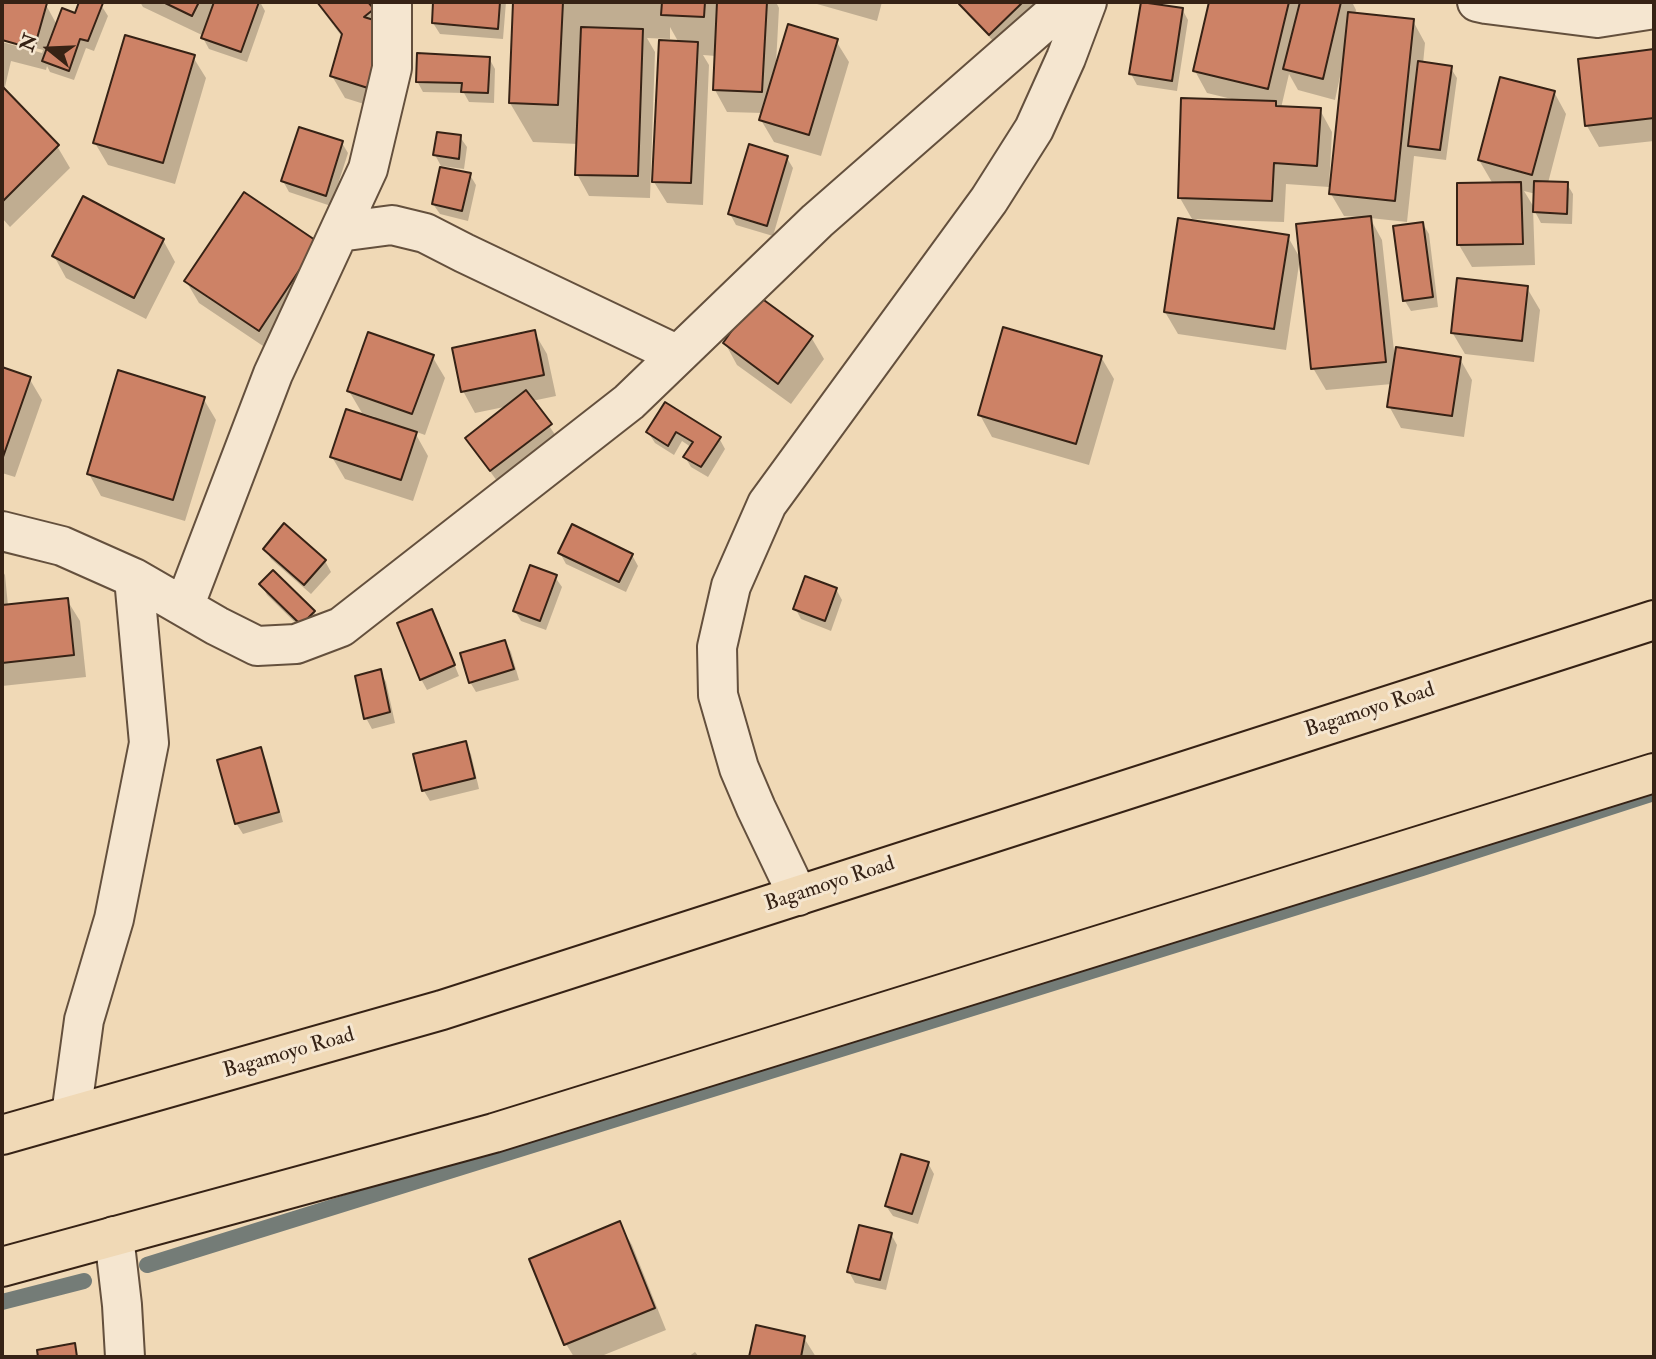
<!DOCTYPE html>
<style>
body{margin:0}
#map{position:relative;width:1656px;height:1359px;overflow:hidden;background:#f0d9b6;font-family:"IM FELL Double Pica",serif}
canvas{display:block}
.frame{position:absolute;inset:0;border:4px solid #362215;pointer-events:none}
.north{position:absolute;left:14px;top:14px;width:70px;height:70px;-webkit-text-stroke:5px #f5e6d0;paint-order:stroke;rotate:288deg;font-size:19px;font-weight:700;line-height:28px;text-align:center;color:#362215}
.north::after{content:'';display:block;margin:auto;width:24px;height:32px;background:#362215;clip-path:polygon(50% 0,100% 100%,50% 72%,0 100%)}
</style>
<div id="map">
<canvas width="1656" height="1359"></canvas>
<div class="frame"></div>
<div class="north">N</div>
</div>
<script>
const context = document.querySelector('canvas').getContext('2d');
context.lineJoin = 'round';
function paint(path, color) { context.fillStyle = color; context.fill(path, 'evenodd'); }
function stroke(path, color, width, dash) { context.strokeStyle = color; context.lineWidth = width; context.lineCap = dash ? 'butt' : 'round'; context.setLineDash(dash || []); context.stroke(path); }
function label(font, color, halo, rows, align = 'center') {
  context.font = font + ' "IM FELL Double Pica",serif'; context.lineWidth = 6; context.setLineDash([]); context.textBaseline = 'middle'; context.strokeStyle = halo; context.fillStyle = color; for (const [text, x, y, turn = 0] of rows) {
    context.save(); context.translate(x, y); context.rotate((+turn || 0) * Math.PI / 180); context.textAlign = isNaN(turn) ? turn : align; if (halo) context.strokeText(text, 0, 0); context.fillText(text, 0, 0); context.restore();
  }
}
const shadow = new Path2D(`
 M2,2H34L46,5L57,25L76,15L81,2H93L101,5L108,16L94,51L86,48L74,80L50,72L47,66L46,70L11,61L4,91L57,146L70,168L10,227L2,218V42L42,53L43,50L2,39Z
 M140,2H260L265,11L247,62L209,49L203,38L204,36L143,7Z
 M316,2H366L372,10L380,24L383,110L345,98L332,76L343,38Z
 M435,2H506L503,39L440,34L433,23Z
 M515,2H776L779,8L776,64L836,41L849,62L821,156L774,142L761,120L763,113L727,112L715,90L716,56L703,55L709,65L703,205L667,203L654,182L679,43L670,27V39L647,38L655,52L650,198L589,196L577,174L578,144L533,142L510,103Z
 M810,2H882L877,21Z
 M964,2H1039L996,44L968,15L962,4Z
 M1211,2H1352L1356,10L1355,15L1413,21L1425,43L1423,64L1450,67L1457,78L1446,160L1414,156L1407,222L1370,218L1382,240L1395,360L1460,359L1472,380L1464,437L1401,428L1389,406L1392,384L1326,390L1313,368L1360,217L1344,216L1331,194L1344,72H1341L1335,100L1298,90L1289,74L1281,108L1320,110L1332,132L1329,187L1286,184L1284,222L1192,219L1180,198L1236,100L1207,93L1195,71Z
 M1182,9L1188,20L1177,91L1137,85L1131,74Z
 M1654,51V141L1599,147L1587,126Z
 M193,57L206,78L175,184L108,165L95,143Z
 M489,58L495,69L494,103L469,102L464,93L423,92L417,81Z
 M1554,92L1566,114L1548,183L1567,184L1573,194L1572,224L1541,223L1533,208L1535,265L1472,267L1459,245L1493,184L1479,160ZM1524,191L1536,194L1535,209Z
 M460,137L467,147L464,169L441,166L435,155Z
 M342,143L348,153L331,206L289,192L283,181Z
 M787,158L793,168L773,236L736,225L730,214Z
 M470,175L476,185L468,221L440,214L433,204Z
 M1423,224L1429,234L1438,307L1411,311L1405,301L1395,228Z
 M1288,237L1300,258L1286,350L1178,334L1165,312Z
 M163,240L175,262L146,319L66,278L54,256Z
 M317,243L272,352L199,303L186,281Z
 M1527,288L1540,310L1534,362L1465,354L1452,332Z
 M534,332L547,354L556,396L532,401L556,436L497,481L474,449L509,406L475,413L463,391Z
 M811,337L824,359L791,404L737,365L725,343Z
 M432,356L445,378L425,435L414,431L428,456L413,501L345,479L332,457L374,420L375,417L362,413L349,391Z
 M1101,357L1114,379L1089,465L992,437L980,415Z
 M2,369L29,378L42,400L15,477L2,473Z
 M203,398L216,420L185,521L101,496L89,474Z
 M666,404L719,438L725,449L708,477L691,467L685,457L691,447L682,441L674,455L655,443L648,432Z
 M265,549L325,561L331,572L311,594L271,559Z
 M560,553L632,555L638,566L626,592L566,564Z
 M2,570L5,575L8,606L67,600L80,621L86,677L2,686Z
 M273,572L314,612L320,623L308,635L267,595L261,584Z
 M555,577L562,587L546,630L521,621L515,611Z
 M836,589L842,600L831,631L801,619L795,608Z
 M431,612L437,622L459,676L427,690L421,679Z
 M505,642L511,652L519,680L476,692L470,682Z
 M380,671L386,682L395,723L372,729L366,718Z
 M465,743L471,754L479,789L430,801L424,791Z
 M260,749L266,760L283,822L243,834L236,823Z
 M928,1163L934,1174L918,1224L893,1216L886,1206Z
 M619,1223L632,1245L666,1330L599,1357H574L566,1344Z
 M891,1234L897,1245L886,1290L855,1283L849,1272Z
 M757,1327L804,1338L816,1357H751Z
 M695,1352L699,1357H688Z`);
const stream = new Path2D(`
 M147,1265L1422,868L1654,793
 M2,1302L84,1281`);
const building = new Path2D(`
 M2,2H41L47,3L34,49L2,40Z
 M79,2H98L103,3L88,41L80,39L69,71L42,61L62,8L75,13Z
 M163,2H199L192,16Z
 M214,2H259L241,52L201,38Z
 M317,2H368L374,9L364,17L390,25L371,89L330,76L342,34Z
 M433,2H500L498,29L432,23Z
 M513,2H563L558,105L509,103Z
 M662,2H705L704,17L661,15Z
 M717,2H767L762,92L713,90Z
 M962,2H1023L989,35L959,4Z
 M1141,2L1183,8L1172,81L1129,74Z
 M1209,2H1289L1268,89L1193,71Z
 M1300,2H1341L1323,79L1283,69Z
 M1348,12L1414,19L1395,201L1329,194Z
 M788,24L838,39L809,135L759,120Z
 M581,27L643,29L638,176L575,175Z
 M125,35L195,55L163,163L93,143Z
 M659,40L698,42L691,183L652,182Z
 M1654,49V118L1585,126L1578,59Z
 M417,53L490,57L488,93L461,92L462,83L416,82Z
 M1418,61L1452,66L1440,150L1408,146Z
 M1500,77L1555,91L1532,175L1478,160Z
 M2,86L59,145L2,202Z
 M1181,98L1276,101V106L1321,108L1317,166L1274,163L1272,201L1178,198Z
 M299,127L343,141L326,196L281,181Z
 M437,132L461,135L459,159L433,155Z
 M749,144L788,156L767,226L728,214Z
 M440,167L471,173L462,211L432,204Z
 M1534,181L1568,182L1567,214L1533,212Z
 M1521,182L1523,244L1457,245V183Z
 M244,192L318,242L259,331L184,281Z
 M83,196L164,239L134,298L52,256Z
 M1371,216L1386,362L1311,369L1296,224Z
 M1178,218L1289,235L1274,329L1164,312Z
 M1423,222L1433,297L1403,301L1393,226Z
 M1457,278L1528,286L1522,341L1451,333Z
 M757,295L813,336L778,384L723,343Z
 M1003,327L1102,356L1076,444L978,415Z
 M535,330L544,375L461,392L452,348Z
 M368,332L434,355L412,414L347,391Z
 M1396,347L1461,357L1452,416L1387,407Z
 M2,367L31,377L3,457L2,456Z
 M118,370L205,397L173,500L87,474Z
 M526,390L552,424L490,471L465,438Z
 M665,402L721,437L701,467L683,457L693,442L676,432L668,446L646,432Z
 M346,409L417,432L401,480L330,457Z
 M284,523L326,560L304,585L263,549Z
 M572,524L633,554L619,582L558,553Z
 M530,565L557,575L540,621L513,611Z
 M273,570L315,611L301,625L259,584Z
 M805,576L837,588L825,621L793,609Z
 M68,598L74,655L2,663V605Z
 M432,609L455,665L420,680L397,623Z
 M505,640L514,669L469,683L460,653Z
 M381,669L390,712L364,719L355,676Z
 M466,741L475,778L422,791L413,754Z
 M261,747L279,812L235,824L217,760Z
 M901,1154L929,1162L912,1214L885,1206Z
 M620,1221L655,1308L564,1345L529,1259Z
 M859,1225L892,1233L880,1280L847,1272Z
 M756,1325L805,1336L801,1357H749Z
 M75,1343L77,1357H38L37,1350Z`);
const minor = new Path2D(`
 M1477,2L1486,4L1597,18L1654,9
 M339,232L392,225L425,233L464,253L678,355
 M2,531L62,546L134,578L217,626L257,646L296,644L341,627L629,402L817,221L1067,2
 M184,607L273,374L368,169L392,68V2
 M798,896L756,808L739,768L718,695L717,647L731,586L767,504L989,200L1034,129L1066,58L1087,2
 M71,1115L84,1020L114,919L149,743L134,578
 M114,1236L122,1305L125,1357`);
const highway = new Path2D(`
 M2,1135L442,1010L1654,620
 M2,1267L494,1133L1654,773`);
const streetNames = [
 ["Bagamoyo Road",1370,711,-18],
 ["Bagamoyo Road",830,885,-18],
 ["Bagamoyo Road",289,1054,-16]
];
paint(shadow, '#0003');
stroke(stream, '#747c77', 16);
paint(building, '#cd8266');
stroke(building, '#362215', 2);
stroke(minor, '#64503d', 42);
stroke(highway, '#362215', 42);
stroke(minor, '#f5e6d0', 38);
stroke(highway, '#f0d9b6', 38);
label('21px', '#362215', '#f5e6d0', streetNames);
</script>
